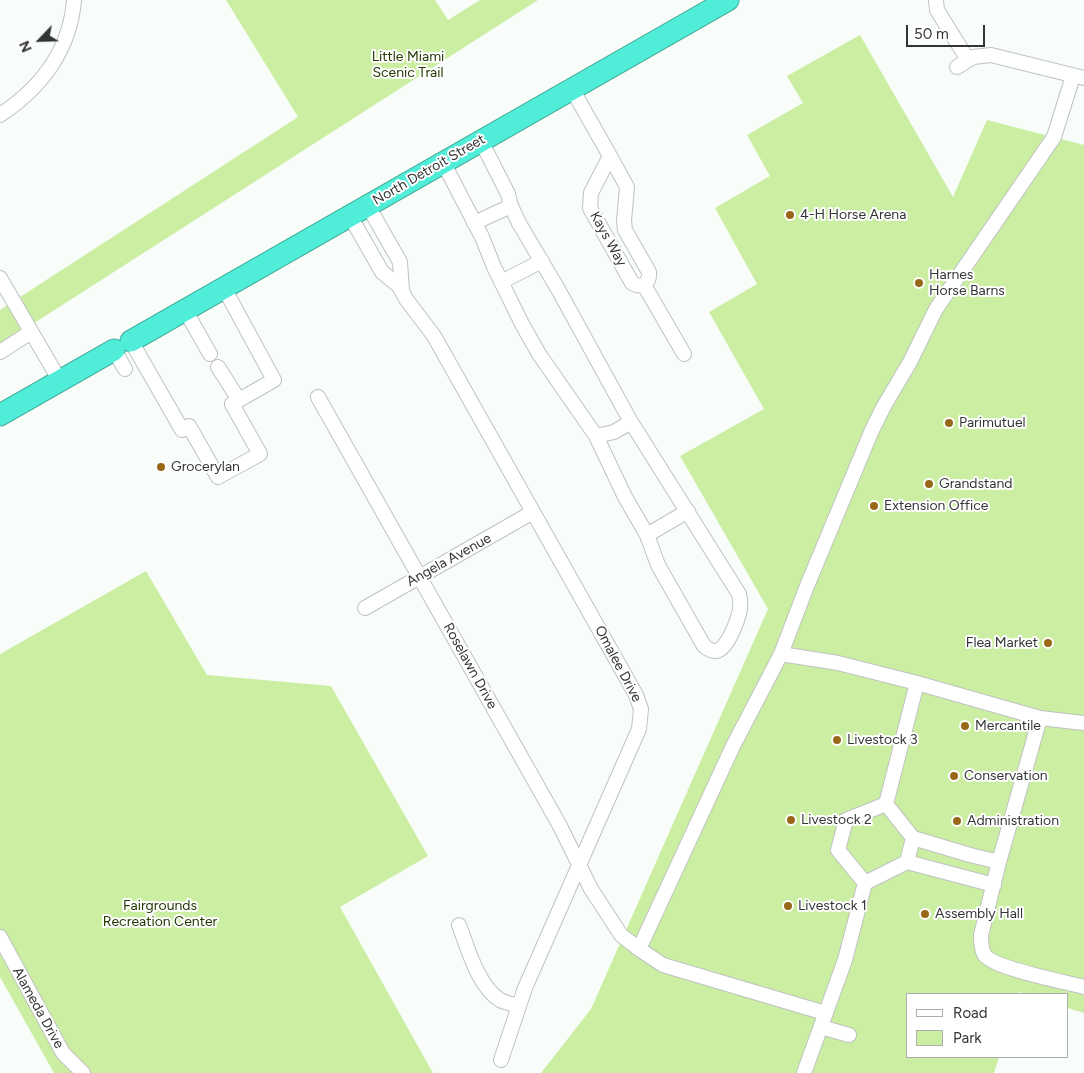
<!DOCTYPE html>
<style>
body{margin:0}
#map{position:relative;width:1084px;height:1073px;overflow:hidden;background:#f8fdfa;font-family:Figtree,sans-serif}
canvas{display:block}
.legend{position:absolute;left:906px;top:993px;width:162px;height:65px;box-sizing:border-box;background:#fff;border:1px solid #adaeae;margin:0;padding:6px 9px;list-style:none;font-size:15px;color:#333534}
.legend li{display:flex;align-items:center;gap:10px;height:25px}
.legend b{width:25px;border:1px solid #adaeae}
.north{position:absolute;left:15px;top:15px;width:50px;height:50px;-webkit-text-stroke:4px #fff;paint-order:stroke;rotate:246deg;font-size:14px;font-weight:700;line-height:20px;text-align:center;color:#333534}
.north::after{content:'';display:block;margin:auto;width:18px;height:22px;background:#333534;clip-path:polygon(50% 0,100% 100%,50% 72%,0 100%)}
.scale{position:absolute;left:906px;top:25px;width:79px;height:22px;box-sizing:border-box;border:2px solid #333534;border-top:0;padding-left:6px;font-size:15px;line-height:18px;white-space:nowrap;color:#333534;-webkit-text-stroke:4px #fff;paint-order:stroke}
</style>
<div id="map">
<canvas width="1084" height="1073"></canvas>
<ul class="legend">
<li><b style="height:6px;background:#fff"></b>Road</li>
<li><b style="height:14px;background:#cbeea2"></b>Park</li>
</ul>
<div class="north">N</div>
<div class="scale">50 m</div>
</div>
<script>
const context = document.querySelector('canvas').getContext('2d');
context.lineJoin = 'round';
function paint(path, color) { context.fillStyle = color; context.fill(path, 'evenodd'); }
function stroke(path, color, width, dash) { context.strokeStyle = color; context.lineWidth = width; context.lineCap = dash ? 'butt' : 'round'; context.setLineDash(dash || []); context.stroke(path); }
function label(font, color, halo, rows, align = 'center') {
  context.font = font + ' Figtree,sans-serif'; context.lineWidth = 4; context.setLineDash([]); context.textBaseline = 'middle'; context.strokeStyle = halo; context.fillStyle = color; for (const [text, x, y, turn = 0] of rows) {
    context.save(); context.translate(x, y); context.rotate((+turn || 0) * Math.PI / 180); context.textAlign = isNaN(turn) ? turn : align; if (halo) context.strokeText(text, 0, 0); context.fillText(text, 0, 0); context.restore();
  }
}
const green = new Path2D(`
 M226,0H435L448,20L480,0H538L0,345V310L298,117Z
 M860,35L953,197L987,120L1084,145V1013L1068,1008V994H1025L1019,992L1018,994H908V1057H999L994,1073H541L591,1009L768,609L680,456L764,409L709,312L757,284L715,208L770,176L747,135L803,103L787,76Z
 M146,571L207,675L331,686L428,856L340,907L433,1073H54L0,977V654Z`);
const minor = new Path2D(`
 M936,0L937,10L968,60
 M957,67L973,57L991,55L1084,78
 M572,89L610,156L591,193L590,208L632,283C642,289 650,283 649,272L625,230L624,221L627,187L610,156
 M0,115C41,88 70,50 74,0
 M443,162L482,237L494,267L522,324L539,354L596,436L625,497L647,535L658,565L704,646C707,648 711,651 715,651C727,651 738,620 740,609C741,604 740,599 739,594L631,422L559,291L519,223L511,206L508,194L481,141
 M368,206L400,262L402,291
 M350,216L382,272L399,286L406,299L434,336L636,695L641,709L639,729L525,988L501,1060
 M474,223L511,206
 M0,278L60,381
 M501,282L542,261
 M644,285L684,354
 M185,310L210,354
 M131,341L182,430L189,426L218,477L260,454L232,404L274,380L224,288
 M114,350L125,369
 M0,352L31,332
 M218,367L239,400
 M318,397L560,826L591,889L621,935L639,949L663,965L825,1013
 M596,436L614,432L631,422
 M647,535L688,511
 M365,608L533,512
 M781,654L838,663L917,683L1040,718L1084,723
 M1040,718L999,862L981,935C981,941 981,948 984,954C991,968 1066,982 1084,987
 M886,804L913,838L907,862L865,883L838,850L846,820Z
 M886,804L917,683
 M913,838L970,855L999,862
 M907,862L994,885
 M459,925C468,949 478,986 500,1000C506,1003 512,1004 519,1006
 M0,937L63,1053L83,1073
 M639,949L733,746L781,654L807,586L872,430L884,406L910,362L936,309L1054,137L1073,76
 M821,1027L849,1035
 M804,1073L845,960L865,883`);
const highway = new Path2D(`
 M131,341L728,0
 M0,415L114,350`);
const markers = [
 [790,215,5,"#986819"],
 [919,283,5,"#986819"],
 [949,423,5,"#986819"],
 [161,467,5,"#986819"],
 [929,484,5,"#986819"],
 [874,506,5,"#986819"],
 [1048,643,5,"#986819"],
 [965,726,5,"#986819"],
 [837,740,5,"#986819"],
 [954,776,5,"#986819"],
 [791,820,5,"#986819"],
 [957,821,5,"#986819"],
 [788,906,5,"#986819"],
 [925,914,5,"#986819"]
];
const parkNames = [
 ["Little Miami",408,57],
 ["Scenic Trail",408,73],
 ["Fairgrounds",160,906],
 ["Recreation Center",160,922]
];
const streetNames = [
 ["North Detroit Street",429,170,-30],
 ["Kays Way",608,239,61],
 ["Angela Avenue",449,560,-29],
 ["Omalee Drive",618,664,62],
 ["Roselawn Drive",470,666,61],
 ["Alameda Drive",38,1008,61]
];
const poiNames = [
 ["4-H Horse Arena",800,215],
 ["Harnes",929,275],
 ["Horse Barns",929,291],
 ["Parimutuel",959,423],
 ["Grocerylan",171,467],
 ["Grandstand",939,484],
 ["Extension Office",884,506],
 ["Flea Market",1038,643,"right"],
 ["Mercantile",975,726],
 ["Livestock 3",847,740],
 ["Conservation",964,776],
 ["Livestock 2",801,820],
 ["Administration",967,821],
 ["Livestock 1",798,906],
 ["Assembly Hall",935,914]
];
paint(green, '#cbeea2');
stroke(minor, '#bec3c1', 16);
stroke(highway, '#46ad9f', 23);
stroke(minor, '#fff', 14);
stroke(highway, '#50eed9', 21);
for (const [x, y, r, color] of markers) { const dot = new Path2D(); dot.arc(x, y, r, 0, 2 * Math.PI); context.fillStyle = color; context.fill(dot); stroke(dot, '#fff', 2); }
label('14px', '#243900', '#fff', parkNames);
label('14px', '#333534', '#fff', streetNames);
label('14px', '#333534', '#fff', poiNames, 'left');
</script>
